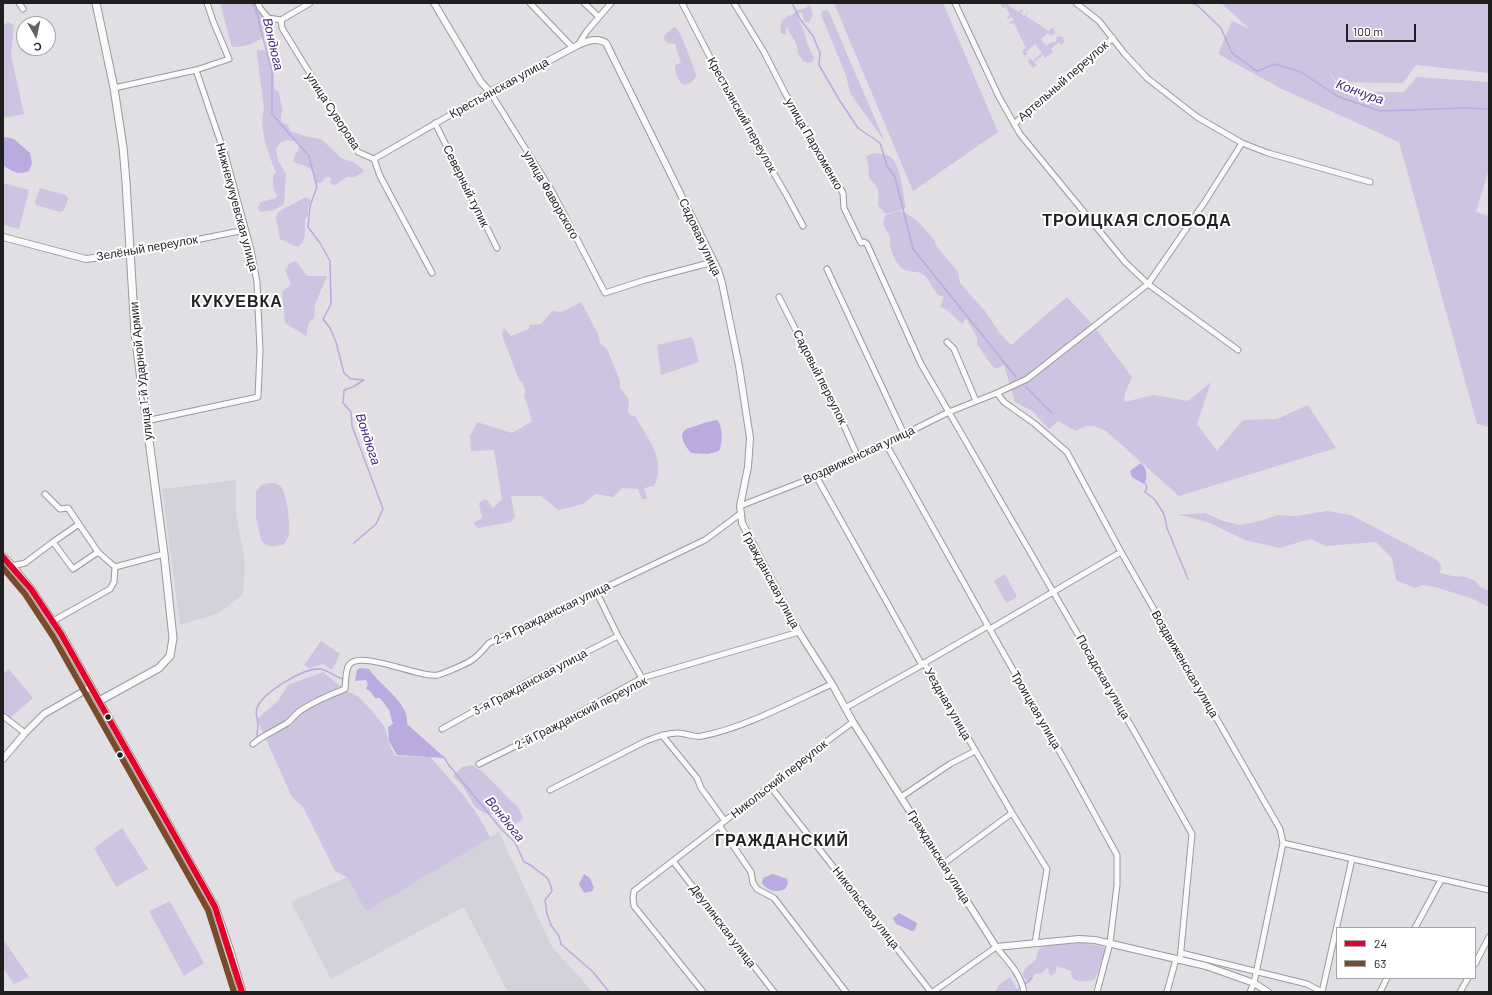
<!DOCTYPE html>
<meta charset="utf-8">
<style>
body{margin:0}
#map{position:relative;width:1492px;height:995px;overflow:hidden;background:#e1dfe3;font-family:Barlow,sans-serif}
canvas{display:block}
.frame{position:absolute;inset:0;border:4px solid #1f1f21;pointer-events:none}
.legend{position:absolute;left:1336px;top:927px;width:140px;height:52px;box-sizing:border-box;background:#fff;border:1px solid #a5a5a6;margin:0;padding:5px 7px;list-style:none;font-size:12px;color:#1f1f21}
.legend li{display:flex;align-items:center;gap:8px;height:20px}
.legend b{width:20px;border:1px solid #a5a5a6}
.north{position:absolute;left:16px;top:16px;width:40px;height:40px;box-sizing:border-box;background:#fff;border:1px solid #a5a5a6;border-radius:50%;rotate:171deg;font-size:11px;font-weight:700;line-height:16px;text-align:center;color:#1f1f21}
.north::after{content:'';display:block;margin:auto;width:14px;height:18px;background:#636265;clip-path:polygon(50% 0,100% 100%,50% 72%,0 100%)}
.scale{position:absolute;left:1346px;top:24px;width:70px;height:18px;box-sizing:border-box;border:2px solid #1f1f21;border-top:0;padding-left:5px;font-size:12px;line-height:14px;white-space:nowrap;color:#1f1f21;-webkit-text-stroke:3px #fff;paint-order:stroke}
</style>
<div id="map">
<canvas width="1492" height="995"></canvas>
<div class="frame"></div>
<ul class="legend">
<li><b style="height:5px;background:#e4002b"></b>24</li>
<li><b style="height:5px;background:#7a4b2a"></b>63</li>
</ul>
<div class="north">С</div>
<div class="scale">100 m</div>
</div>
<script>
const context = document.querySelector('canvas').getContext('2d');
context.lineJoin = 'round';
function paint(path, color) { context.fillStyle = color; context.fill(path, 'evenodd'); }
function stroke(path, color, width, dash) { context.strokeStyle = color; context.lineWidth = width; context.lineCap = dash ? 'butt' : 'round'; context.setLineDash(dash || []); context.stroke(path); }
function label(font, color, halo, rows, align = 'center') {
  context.font = font + ' Barlow,sans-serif'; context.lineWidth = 4; context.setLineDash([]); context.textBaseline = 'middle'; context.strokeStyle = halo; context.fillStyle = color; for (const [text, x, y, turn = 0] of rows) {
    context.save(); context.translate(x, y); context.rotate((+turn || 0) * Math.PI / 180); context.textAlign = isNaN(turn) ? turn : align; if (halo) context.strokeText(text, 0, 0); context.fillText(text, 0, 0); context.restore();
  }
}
const built = new Path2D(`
 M236,480V513L245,563L243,594L217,614L180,625L162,489Z
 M499,832L552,947L593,992H508L464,907L331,979L291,902L347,877L366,910Z`);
const green = new Path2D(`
 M220,3H254L266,20L268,30C261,43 246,47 232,47Z
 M834,3H943L998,132L913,191Z
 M1000,3H1009L1008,5L1019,12L1022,9L1023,10L1021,14L1024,16L1027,12H1028L1026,16L1049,31L1052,28L1054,29L1055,33L1051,36L1048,33L1041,39L1046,46L1052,42L1054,43L1057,40L1056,38L1058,36L1063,37L1064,42L1062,45L1059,42L1051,49L1053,52L1045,58L1043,55L1034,62L1037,65L1033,68L1028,62L1030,58L1033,61L1042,53L1035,44L1026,52L1028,54L1024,56L1022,50L1026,48L1014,23L1010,24L1009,23L1014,20L1012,17L1008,19L1007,17L1010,15L1006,7L1003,8Z
 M1221,3H1489V73L1416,65L1403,83L1337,82L1325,67L1342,92H1404L1417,77L1489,82V169L1476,212L1489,216V427L1477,424L1399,142L1282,89L1218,54L1232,21L1250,29Z
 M809,5C814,12 813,16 809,22H805L802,13L799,12L798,18L806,37V41L814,58L812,62L808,63L803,61L798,53L797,45L786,26V34H781C780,23 780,22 789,15L791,16L797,10L806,8Z
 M828,10L885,142L850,93L846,75L821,15L822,11Z
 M8,22L14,25L11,55L24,114L3,118V26Z
 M675,27C678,30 680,34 682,38C684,42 696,73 696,75C695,82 688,85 682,84C677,78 675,72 675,65L681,63L675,44L667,43L663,37L672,28Z
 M257,50H264L274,66V88L279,92L280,100L283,109L281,115V122L288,125L290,131L308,137L321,139L341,158L355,163L364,170L362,173L354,177H347L337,184L334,185L330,183L331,177H325L323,181L320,183H316C313,179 314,178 313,174C311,165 300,165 293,162L295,155L299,149L298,142L286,140L279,144L276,149L278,160L286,174L284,204L274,210L260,212L258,208L261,202L276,198L277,195C272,189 273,184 273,176L276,172C269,156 258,126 264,109L257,55Z
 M874,153C879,154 885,154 889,156C901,162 903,196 906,208L887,214L885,213L878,206C879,193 880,188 869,178L868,163L866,156Z
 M3,183L29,190L19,229L3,225Z
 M40,188L66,195L68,199L64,210L60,212L36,205L35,202Z
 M306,197L311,200L308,207V216L305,219C304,229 308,242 297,247L280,239L276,218L278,212Z
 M899,211L904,212L915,219L921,225L934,240L937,247L958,272L960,283L985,311L999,332L1011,345L1067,297L1093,325L1132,377L1125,393L1124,402L1154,395L1188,401L1211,382L1197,424L1217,451L1243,420L1277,419L1308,405L1336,448L1179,496L1106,431C1093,425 1089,423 1076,431L1058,421L1049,429L1032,411L1015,402L1004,365L995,369L987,359L977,344V337L966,318L962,324L948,311L940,306L944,297C930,292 933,282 924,275C918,270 909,273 903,269C897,265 890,251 890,244C890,242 891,240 890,238C888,228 879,227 886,215Z
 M296,261L307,276H327L315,304L314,318L309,322L306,336L285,323L282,292L291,284L285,270L290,263Z
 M581,302L597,332L600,343L607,349L620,381V388L628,398L629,407L627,409L630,415L635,416C648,439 667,460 654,486L644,488L647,499H642L638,489L622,488L613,497L595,494L583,504L558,510L541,496H511L515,517L511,522L478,528L473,523L482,518L479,503L486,499L493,508L502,499L494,450L471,451L470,436L477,422L512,433L532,421L524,394L526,392L522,382L519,380L502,335L504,328L511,336L529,329L530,325L541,324L552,311L562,312Z
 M692,337L699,362L661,375L657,345Z
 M271,483C274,483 277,483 280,486C287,492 290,523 289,533C289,537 286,541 284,544C275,547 267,548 261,540L256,517V492L261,485Z
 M1327,511L1351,515L1437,560L1441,566L1440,573L1452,576L1466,577L1475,581L1479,586L1489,591V607L1473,599L1435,587L1422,585L1415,588L1396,580L1392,558L1376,542L1326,546L1310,539L1279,548L1245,540L1210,523L1185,516L1176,515L1205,513L1223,521L1240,525L1260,521L1278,515L1296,516Z
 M1005,574L1017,597L1006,603L994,581Z
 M321,641L340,654L332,670L323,664L309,668L304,665Z
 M9,669L33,698L10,718L3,713V674Z
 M323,672L345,690L359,697L378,718L384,726L391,748L395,756L430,757C451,780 477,808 490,838L366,911L347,877L335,871L303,807L292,797L257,719L278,701L288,685Z
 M472,765L483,772L511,801L517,806L523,817L522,820L516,824L499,815L484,813L475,807L463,786L453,776L462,767Z
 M122,828L148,869L116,887L94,848Z
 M170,901L204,963L184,976L149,911Z
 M3,939L29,977L14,984L3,968Z
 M1083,943L1101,946L1106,949L1098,972L1094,980C1084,981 1071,985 1071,971L1057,966L1056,968V972L1051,976L1049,974L1048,967L1042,973L1035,974L1029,983C1015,971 1029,967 1035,960C1038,956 1037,951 1040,948L1048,945Z
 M1010,977L1016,987L1017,992H995L999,985Z`);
const water = new Path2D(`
 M6,137L14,139L30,153L32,163L29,171C18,175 12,172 3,165V138Z
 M717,420C723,426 723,443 719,451L708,454L691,453C686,447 678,436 685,430C689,427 694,427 698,425C704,423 710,421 717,420Z
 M1141,463C1147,468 1148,479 1144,484L1132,477L1130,471Z
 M360,668L369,669C379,685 410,703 407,724L445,758L397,755L389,741L388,727L393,724L389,710L380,698H375L370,691L366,689L368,684L366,680L355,681L357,670Z
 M584,874L590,878L594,888L592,891L584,893L579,884Z
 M773,874L787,879L788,883L785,889C777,893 767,891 762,883L763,878Z
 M899,913L917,923L915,930L912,931L896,924L893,918Z`);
const stream = new Path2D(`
 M252,3L258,16L260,27L272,71V114L309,156L317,187L310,206L308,227L320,243L330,261L331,304L323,319L330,328L336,342L344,373L351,379L364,380L353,387L344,390L343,403L351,412L352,426L383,509L376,524L354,543
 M792,3L800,19L813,36L820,53L819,65L840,101L858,128L880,143L887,166L895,177L913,249L1016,377
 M1192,3L1197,5L1221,28L1232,53L1257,71L1275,64L1301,72L1337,96L1380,111L1465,108L1489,109
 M1026,387L1052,413
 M1145,483L1147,487L1145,492L1155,500L1164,514L1167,528L1188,579
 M257,736C257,732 258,727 258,723C257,718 255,714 257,708C262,693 305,667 320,669C328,670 335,677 343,679
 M444,757L448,764L502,830L515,842L524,862C531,864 532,867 538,871C548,878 549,878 552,891L545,900L547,914L551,925L559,936L561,944L593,972L609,992
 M1024,985L1032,978
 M1015,992L1021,987`);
const minor = new Path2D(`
 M19,3L23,9
 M258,3L260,8L268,18L281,20
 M310,3L281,20L282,28L358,152L374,159L380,176L432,273
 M530,3L573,48
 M584,3L599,17
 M682,3L741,117L787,196L803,226
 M734,3L764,52L785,93L843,193L844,208L861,243L864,242L867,244L921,364L1138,738L1192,834L1180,960
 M955,3L999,97L1020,134L1029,145L1125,262L1148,284L1238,350
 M1076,3L1099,21L1124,53L1147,78L1197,117L1242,143L1268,153L1370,182
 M578,45L587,31L611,3
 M114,88L196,70L229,59L213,21L207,3
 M435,123L497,248
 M1014,124L1113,38
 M374,159L490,92L553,193L605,293L645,280L713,262
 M131,253L245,230
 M827,269L904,434
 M779,297L840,417L858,457
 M947,342L954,349L976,401
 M997,393L1027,379L1148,284L1204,203L1242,143
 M146,421L258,397L260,350L258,307L257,282L251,250L226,158L196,70
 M886,444L988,626L1073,775L1117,855V885L1110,943L1097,992
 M816,476L922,665L924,663L1012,813L1047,869L1035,943
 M45,494L60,509L68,508L98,552L115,567
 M740,506L830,471L949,412L997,393L1004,402L1035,424L1067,452L1121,552L1280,829L1283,843L1254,983L1250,992
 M53,542L79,524
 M12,566L25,563L53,542L73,569L98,552
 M596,591L618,636L642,678
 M53,621L110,589L114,582L115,567L164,554
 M990,629L1121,552
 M924,663L988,626
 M845,708L922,665
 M3,716L25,733
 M442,729L525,683L618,636
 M662,735L697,778L701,788L725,821
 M253,744C263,735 275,731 287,723C292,720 295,714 300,711C314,701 330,695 345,689C346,681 345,671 349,665C360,649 422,679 438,675C445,673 466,664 472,660C478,656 484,649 489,643L705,540L740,514
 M479,764L548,730L642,678L799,632
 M770,786L931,992
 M550,790L646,741C656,737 667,733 678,733C686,733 694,738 702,736C744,728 792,702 832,684
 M901,797L950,764L975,751
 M719,825L751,872L753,883L757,889L774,898L846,992
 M1283,843L1489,890
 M673,861L774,992
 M943,864L1012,813
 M1415,928L1441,880
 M1181,953L1307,984L1322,992
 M1475,964L1489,937
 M703,992L634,906L633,898L634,891L770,786L815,750L853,722
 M933,992L996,947C1007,960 1021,974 1024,992
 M1167,992L1176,959
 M1322,992L1352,859
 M1380,992L1387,978
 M1460,992L1468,978`);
const tertiary = new Path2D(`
 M434,3L481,82L490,92L578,45C587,41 597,37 606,43L718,270L722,283L739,366L750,438L748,467L740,506L742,523L799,632L832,684L853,722L996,947L1079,939L1095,940L1206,966L1254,983L1268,992
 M3,237L86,259L131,253
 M3,759L25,733L44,714L91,687`);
const secondary = new Path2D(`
 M96,3L114,88L123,147L126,182L135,334L164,554L173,638L170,656L159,668L99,701
 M3,557L12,566L31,589L61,634L215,907L231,954L242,992`);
const bus1 = new Path2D(`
 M3,557L31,589L61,634L215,907L242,992`);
const bus2 = new Path2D(`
 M3,568L25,594L54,638L208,910L234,992`);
const markers = [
 [108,717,3.5,"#1f1f21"],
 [120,755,3.5,"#1f1f21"]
];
const streetNames = [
 ["Артельный переулок",1063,81,-41],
 ["Крестьянская улица",499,88,-29],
 ["улица Суворова",333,111,57],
 ["Крестьянский переулок",742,115,61],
 ["улица Пархоменко",814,144,60],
 ["Северный тупик",466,186,64],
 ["улица Фаворского",551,195,60],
 ["Нижнекукуевская улица",237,207,75],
 ["Садовая улица",700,237,65],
 ["Зелёный переулок",147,248,-10],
 ["улица 1-й Ударной Армии",141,371,-96],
 ["Садовый переулок",820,377,63],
 ["Воздвиженская улица",859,455,-25],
 ["Гражданская улица",771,580,62],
 ["2-я Гражданская улица",552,613,-26],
 ["Воздвиженская улица",1185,664,60],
 ["Посадская улица",1103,677,60],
 ["3-я Гражданская улица",530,682,-28],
 ["Уездная улица",948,704,60],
 ["Троицкая улица",1036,710,60],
 ["2-й Гражданский переулок",581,713,-27],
 ["Никольский переулок",779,779,-38],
 ["Гражданская улица",939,857,58],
 ["Никольская улица",866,908,52],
 ["Деулинская улица",723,926,53]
];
const waterNames = [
 ["Вондюга",273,44,77],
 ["Кончура",1360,92,20],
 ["Вондюга",368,439,72],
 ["Вондюга",505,819,51]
];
const districtNames = [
 ["ТРОИЦКАЯ СЛОБОДА",1137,221],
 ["КУКУЕВКА",237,302],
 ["ГРАЖДАНСКИЙ",782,841]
];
paint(built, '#d3d1d9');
paint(green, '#ccc4e1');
paint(water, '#baaae0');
stroke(stream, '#baaae0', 1.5);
stroke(minor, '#9a999c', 7);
stroke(tertiary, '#9a999c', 8);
stroke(secondary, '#9a999c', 9);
stroke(minor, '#fafafb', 5);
stroke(tertiary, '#fafafb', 6);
stroke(secondary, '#fafafb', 7);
stroke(bus1, '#e4002b', 6);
stroke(bus2, '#7a4b2a', 6);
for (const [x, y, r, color] of markers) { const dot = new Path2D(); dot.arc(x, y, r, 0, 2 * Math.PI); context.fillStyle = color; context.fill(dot); stroke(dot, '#fff', 1.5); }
label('12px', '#1f1f21', '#fff', streetNames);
label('italic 13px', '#48277d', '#fff', waterNames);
context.letterSpacing = '1px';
label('bold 16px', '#1f1f21', '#fff', districtNames);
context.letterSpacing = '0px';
</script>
